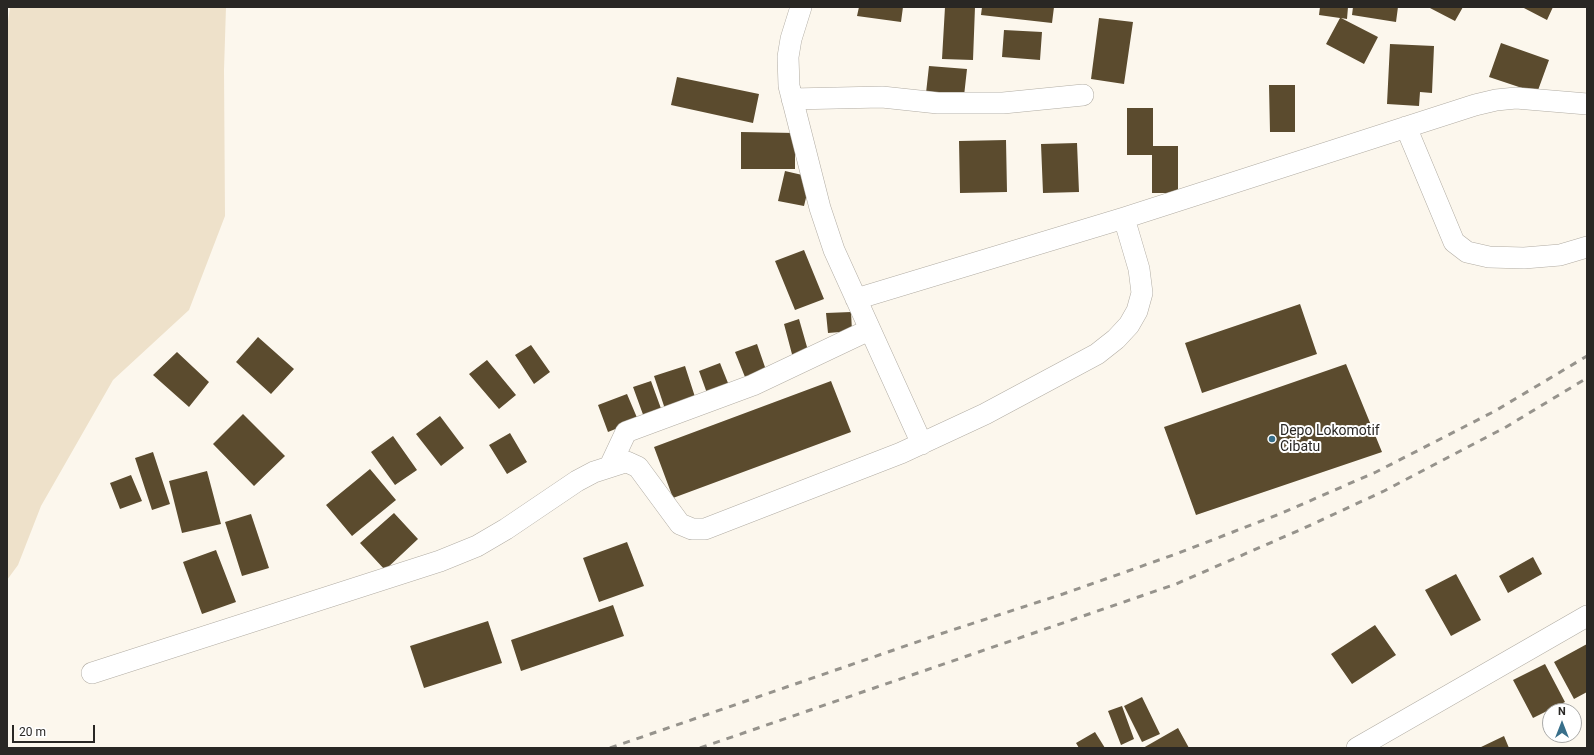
<!DOCTYPE html>
<style>
body{margin:0}
#map{position:relative;width:1594px;height:755px;overflow:hidden;background:#fcf7ed;font-family:Roboto,sans-serif}
canvas{display:block}
.frame{position:absolute;inset:0;border:8px solid #292724;pointer-events:none}
.north{position:absolute;left:1542px;top:703px;width:40px;height:40px;box-sizing:border-box;background:#fff;border:1px solid #a9a9a7;border-radius:50%;rotate:0deg;font-size:11px;font-weight:700;line-height:16px;text-align:center;color:#292724}
.north::after{content:'';display:block;margin:auto;width:14px;height:18px;background:#386f8a;clip-path:polygon(50% 0,100% 100%,50% 72%,0 100%)}
.scale{position:absolute;left:12px;top:725px;width:83px;height:18px;box-sizing:border-box;border:2px solid #292724;border-top:0;padding-left:5px;font-size:12px;line-height:14px;white-space:nowrap;color:#292724;-webkit-text-stroke:3px #fff;paint-order:stroke}
</style>
<div id="map">
<canvas width="1594" height="755"></canvas>
<div class="frame"></div>
<div class="north">N</div>
<div class="scale">20 m</div>
</div>
<script>
const context = document.querySelector('canvas').getContext('2d');
context.lineJoin = 'round';
function paint(path, color) { context.fillStyle = color; context.fill(path, 'evenodd'); }
function stroke(path, color, width, dash) { context.strokeStyle = color; context.lineWidth = width; context.lineCap = dash ? 'butt' : 'round'; context.setLineDash(dash || []); context.stroke(path); }
function label(font, color, halo, rows, align = 'center') {
  context.font = font + ' Roboto,sans-serif'; context.lineWidth = 4; context.setLineDash([]); context.textBaseline = 'middle'; context.strokeStyle = halo; context.fillStyle = color; for (const [text, x, y, turn = 0] of rows) {
    context.save(); context.translate(x, y); context.rotate((+turn || 0) * Math.PI / 180); context.textAlign = isNaN(turn) ? turn : align; if (halo) context.strokeText(text, 0, 0); context.fillText(text, 0, 0); context.restore();
  }
}
const green = new Path2D(`
 M10,7H226L224,70L225,216L189,310L113,380L41,506L18,565L7,580V29Z`);
const building = new Path2D(`
 M859,7H903L901,22L857,16Z
 M945,7H975L973,60L942,59Z
 M982,7H1054L1052,23L981,15Z
 M1320,7H1348L1347,19L1341,18L1378,37L1364,64L1326,44L1340,18L1319,15Z
 M1353,7H1398L1396,22L1352,15Z
 M1428,7H1463L1455,21Z
 M1522,7H1553L1547,20Z
 M1099,18L1133,22L1124,84L1091,79Z
 M1004,30L1042,32L1040,60L1002,57Z
 M1501,43L1549,60L1537,93L1489,77Z
 M1390,44L1434,46L1432,93L1420,92L1419,106L1387,104Z
 M929,66L967,69L964,96L926,93Z
 M677,77L759,94L753,123L671,105Z
 M1269,85H1295V132H1270Z
 M1127,108H1153V146H1178V193H1152V155H1127Z
 M741,132L795,133V169H741Z
 M1006,140L1007,192L960,193L959,141Z
 M1077,143L1079,192L1043,193L1041,144Z
 M785,171L811,177L804,206L778,201Z
 M804,250L824,299L795,310L775,261Z
 M1300,304L1317,354L1202,393L1185,343Z
 M851,312L852,331L828,333L826,313Z
 M799,319L809,354L793,358L784,324Z
 M258,337L294,369L271,394L236,362Z
 M757,344L766,370L745,377L735,352Z
 M531,345L550,372L534,384L515,355Z
 M177,352L209,382L189,407L153,375Z
 M487,360L516,395L499,409L469,374Z
 M720,363L730,388L708,396L699,371Z
 M1346,364L1382,452L1196,515L1164,427Z
 M685,366L696,400L665,409L654,376Z
 M651,381L663,414L645,420L633,387Z
 M831,381L851,432L673,498L654,447Z
 M627,394L638,420L608,432L598,405Z
 M243,414L285,456L254,486L213,444Z
 M440,416L464,448L441,466L416,434Z
 M510,433L527,462L507,474L489,445Z
 M393,436L417,470L395,485L371,452Z
 M153,452L170,504L152,510L135,458Z
 M370,469L396,500L352,536L326,505Z
 M207,471L221,524L182,533L169,481Z
 M131,475L142,501L120,509L110,483Z
 M394,513L418,539L385,570L360,543Z
 M251,514L269,568L242,576L225,522Z
 M627,542L644,586L599,602L583,558Z
 M216,550L236,602L202,614L183,562Z
 M1533,557L1542,574L1508,593L1499,576Z
 M1456,574L1481,620L1451,636L1425,590Z
 M613,605L624,636L521,671L511,640Z
 M488,621L502,663L424,688L410,646Z
 M1375,625L1396,655L1352,684L1331,654Z
 M1587,644V692L1574,699L1554,662Z
 M1545,664L1565,702L1533,718L1513,680Z
 M1142,697L1160,734L1142,742L1124,706Z
 M1122,706L1134,739L1121,745L1108,711Z
 M1178,728L1189,748H1143Z
 M1095,732L1105,748H1079L1076,743Z
 M1504,736L1509,748H1479Z`);
const street = new Path2D(`
 M801,7L791,39L788,57L789,86L820,208L834,250L922,444
 M792,99L882,97L938,103H1003L1083,95
 M1406,127L1454,242L1467,252L1489,257L1524,258L1560,255L1587,247
 M856,299L1124,218L1475,105L1496,100L1516,98L1587,104
 M610,466L626,432L753,385L869,330
 M92,673L440,561L477,546L506,529L577,481L594,472L622,463L627,462L638,467L680,524L692,529H705L901,453L985,414L1097,354L1116,339L1129,325L1137,311L1142,293L1139,269L1124,218
 M1357,748L1587,616`);
const rail = new Path2D(`
 M610,748L940,634L1063,594L1176,554L1282,513L1376,472L1495,411L1587,356
 M700,748L1176,584L1302,529L1384,491L1506,427L1587,378`);
const markers = [
 [1272,439,4,"#386f8a"]
];
const poiNames = [
 ["Depo Lokomotif",1280,431],
 ["Cibatu",1280,447]
];
paint(green, '#eee1ca');
paint(building, '#5b4b2e');
stroke(street, '#b1aca3', 22);
stroke(street, '#fff', 21);
stroke(rail, '#96938c', 3, [7, 7]);
for (const [x, y, r, color] of markers) { const dot = new Path2D(); dot.arc(x, y, r, 0, 2 * Math.PI); context.fillStyle = color; context.fill(dot); stroke(dot, '#fff', 1.5); }
label('14px', '#292724', '#fff', poiNames, 'left');
</script>
